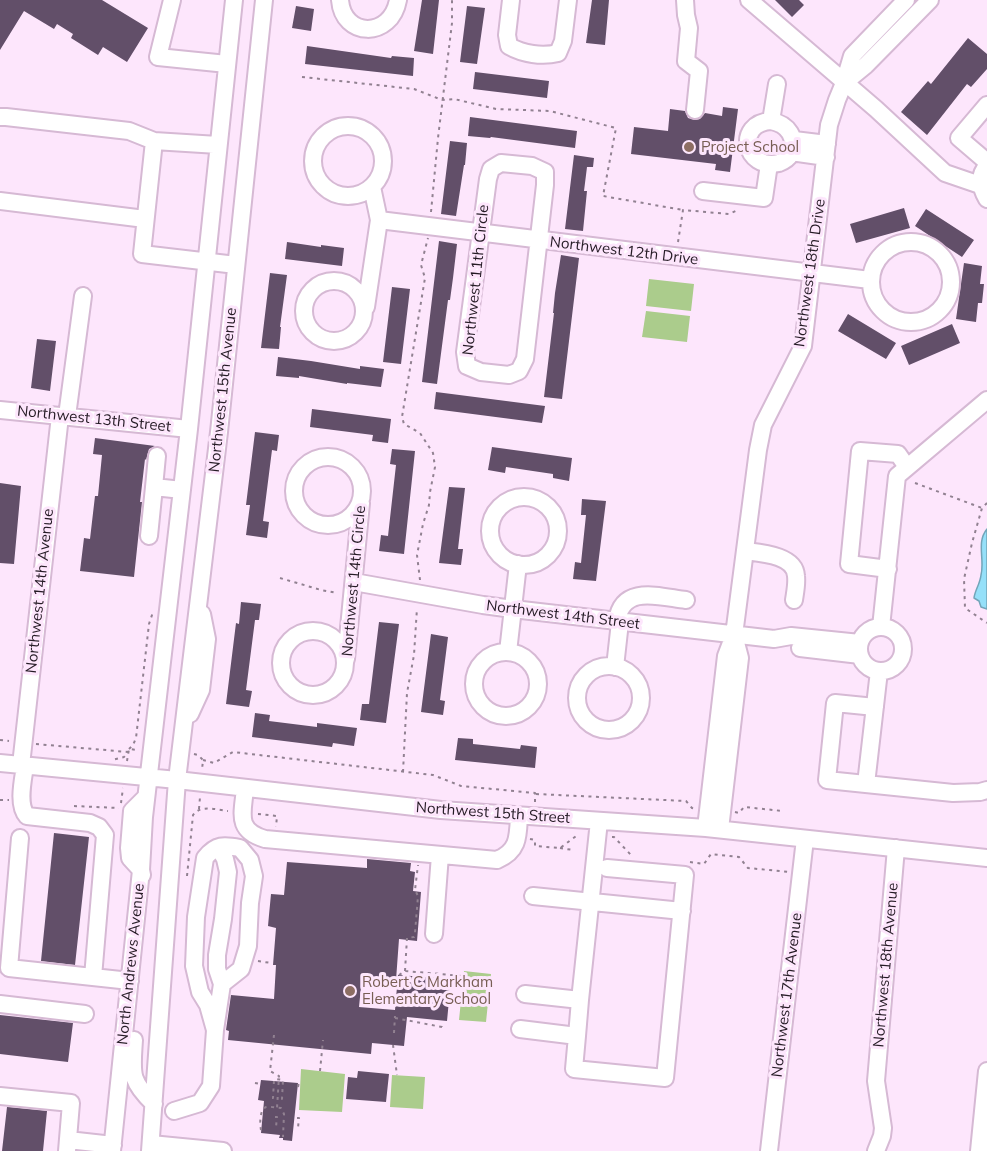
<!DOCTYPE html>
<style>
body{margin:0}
canvas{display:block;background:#fde6fc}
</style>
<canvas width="987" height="1151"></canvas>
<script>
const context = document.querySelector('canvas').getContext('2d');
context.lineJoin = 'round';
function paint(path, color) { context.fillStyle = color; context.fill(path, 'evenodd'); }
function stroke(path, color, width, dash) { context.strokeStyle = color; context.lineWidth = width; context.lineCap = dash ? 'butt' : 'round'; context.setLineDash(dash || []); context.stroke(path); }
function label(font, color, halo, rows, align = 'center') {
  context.font = font + ' Mulish,sans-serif'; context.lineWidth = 6; context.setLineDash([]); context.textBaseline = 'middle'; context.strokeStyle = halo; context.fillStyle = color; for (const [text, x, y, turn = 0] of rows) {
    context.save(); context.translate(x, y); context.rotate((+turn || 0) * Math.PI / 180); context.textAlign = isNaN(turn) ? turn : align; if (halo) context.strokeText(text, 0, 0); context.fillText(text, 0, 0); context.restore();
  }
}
const green = new Path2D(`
 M649,279L694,284L691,311L646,306Z
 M646,311L690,316L687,342L642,337Z
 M464,971L491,974L486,1022L459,1020Z
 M301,1069L345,1074L342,1112L299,1110Z
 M392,1075L425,1077L423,1109L390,1107Z`);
const water = new Path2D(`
 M987,529V609L981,607L979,601L974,598C975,590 980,584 981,575C985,560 976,542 987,529Z`);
const building = new Path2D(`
 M0,0H102L148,28L127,62L103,47L98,55L71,38L73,34L57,24L54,29L24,11L0,50Z
 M422,0H439L433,54L414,51Z
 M592,0H609L605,45L586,43Z
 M775,0H799L804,5L792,17Z
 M296,6L314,9L311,31L292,28Z
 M467,6L485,8L477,64L460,62Z
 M968,38L987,54V69L971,87L967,84L927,135L901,112L928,81L931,84Z
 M307,46L391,58L392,56L414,58L413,76L305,64Z
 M475,72L549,81L547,98L473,89Z
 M723,107L738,109L730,172L715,170L716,164L631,154L634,127L668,131L670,109L685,111L688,118L695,120L700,119L705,113L722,116Z
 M470,117L577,131L575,148L491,137L490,138L468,136Z
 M450,141L467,143L465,165H464L456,216L441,214Z
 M574,155L594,158L593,167H587L584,191H587L583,231L565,229Z
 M904,208L910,228L856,243L850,224Z
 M926,209L974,240L962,257L915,226Z
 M439,241L457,244L453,278L450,300H448L437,384L422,382Z
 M287,242L321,247V245L344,248L342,266L285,259Z
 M561,255L579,258L562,399L544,397L554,313H553L555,293Z
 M964,263L982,266L980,284H984L982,303H978L976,322L956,319Z
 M270,273L287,275L280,327H281L279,349L261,348Z
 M392,287L410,289L401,364L383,362Z
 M848,314L896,343L886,359L838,331Z
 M952,324L960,343L909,365L901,346Z
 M37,339L56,341L50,391L31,388Z
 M278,357L311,361L360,369V366L384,369L381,387L347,383V384L299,376V378L276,376Z
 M436,392L545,406L542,423L434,409Z
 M312,409L391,419L388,443L372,441L373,435L310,427Z
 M255,432L279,435L277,451L272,450L263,521L269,522L267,538L246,535L250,505H246Z
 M95,438L155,446L149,449L146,460L145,459L140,502H142L134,577L80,571L84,538L90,539L95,496H98L102,455L93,454Z
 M492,447L572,458L569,481L553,478V474L506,467L505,473L488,470Z
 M392,449L415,451L404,554L379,551L381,535L388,536L396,465L390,464Z
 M0,483L21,486L14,564L0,563Z
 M449,487L465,488L458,549H463L461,565L439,563Z
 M582,499L606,501L596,581L573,579L575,562L581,563L586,515H581Z
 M241,602L261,604L259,620H255L246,690L252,691L249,707L226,704L236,623L239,624Z
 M379,622L399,624L386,723L360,720L362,704H369Z
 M431,634L448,637L440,700L445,701L443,715L421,712Z
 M255,713L270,715L269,721L317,727V723L357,728L354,746L333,743L332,747L252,737Z
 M458,738L473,739V744L520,749L521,745L537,747L535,768L455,760Z
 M54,833L89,837L75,965L41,961Z
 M367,859L411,863L410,871L415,872L413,891L421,892L417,941L399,939L396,980L362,977L359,1007L395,1010L398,975L451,979L447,1021L407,1017L404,1046L372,1043L371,1054L228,1040L229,1031L226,1030L231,995L274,999L276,965H273L276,928L268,926L269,915L271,894L284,895L287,862L367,868Z
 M0,1015L73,1023L68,1062L0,1054Z
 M358,1071L389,1074L386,1102L346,1099L348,1077L357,1078Z
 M261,1080L298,1083L292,1141L283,1140V1138H279L280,1135L261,1133L264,1101L258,1100Z
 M7,1107L47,1111L43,1151H2Z`);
const path = new Path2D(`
 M302,77L414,89L442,100L454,99L496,109L550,111L616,128L603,196L683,210
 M431,212L438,138L452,23V0
 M678,242L683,210L729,214L738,210
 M915,483L982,508
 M987,503L982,508L972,543L964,579L965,608L987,623
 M280,578L321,590L337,593
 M420,580L417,555L423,524L429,505L430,492L435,467L433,453L420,433L404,424L402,417L425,278L421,265L428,238
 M0,740L9,741
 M36,744L128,752L124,757L112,760
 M129,749L133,745L136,738L149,624L153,612
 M194,754L198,755L203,760L202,770
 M203,760L214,763L233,752L433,775L461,786L535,793V802
 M127,761L129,749L138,750
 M403,772L407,693L414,655L417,608
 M536,794L686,801L692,808L695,809
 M0,800H9
 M121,803L123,788
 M74,806L119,808
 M199,809L200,797
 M735,812L739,813L744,807L783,811
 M258,814L277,816L276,827
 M612,837H614L631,855
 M530,839L535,840V846L560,848L579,834
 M560,848L573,850
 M690,862L704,864L711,854L739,857L748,868L789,872
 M187,876L193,815C201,804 217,810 228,811
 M258,961L271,963
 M405,971L407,938L414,937L415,933L418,896L415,890L418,865
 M399,975L405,971L463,976
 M395,1018L442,1027L445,1030
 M394,1033L395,1016
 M274,1035L270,1071L279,1076L277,1108
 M393,1045L397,1075
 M320,1071L323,1040
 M255,1083L260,1084
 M298,1087L299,1082
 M272,1098H273L274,1080L276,1079L283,1080L282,1099H283
 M275,1117H277L276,1127
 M297,1118H299L298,1128
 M261,1130C260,1125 259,1110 266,1107C269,1106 277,1108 281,1108L284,1114L283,1137`);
const minor = new Path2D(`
 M172,0L158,57L227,64
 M340,0C343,38 391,39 398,0
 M511,0L507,35L509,46C523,54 542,57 558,53L563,41L568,0
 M685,0L686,15L689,28L686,61L699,71L695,110
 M749,0L876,109L945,173L980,185
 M844,83L866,65L930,0
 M987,105L959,138L987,162
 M0,117H6L129,131L154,141L218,145
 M771,121C788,124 798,138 790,155C788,159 784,161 779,163C744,171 735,123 771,121Z
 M771,121L777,84
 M313 161a35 35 0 1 1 70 0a35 35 0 1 1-70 0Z
 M794,140L827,144
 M154,141L142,254L236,265
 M791,152L826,157
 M501,163L532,166L545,172V185L525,359L519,371L509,375L481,372L467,366L465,352L488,179L491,169Z
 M987,166C978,176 980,187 987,199
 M703,191L764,198L769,164
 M0,201L145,219
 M379,220L870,280
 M871 282a40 40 0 1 1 80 0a40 40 0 1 1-80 0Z
 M304 311a30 30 0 1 1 60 0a30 30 0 1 1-60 0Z
 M366,307L379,220L372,187
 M0,410L189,429
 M67,416L83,296
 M294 491a34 34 0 1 1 68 0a34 34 0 1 1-68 0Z
 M154,487L157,456
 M490 531a34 34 0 1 1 68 0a34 34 0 1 1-68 0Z
 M149,536L154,487L182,490
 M745,551C761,553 795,555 796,576C797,584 795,593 794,600
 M888,569L849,564L860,451L898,454L907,467
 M354,582L483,605L513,609L774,639L791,636L860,643
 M617,621C622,584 660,597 686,600
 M859 649a22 22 0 1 1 44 0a22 22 0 1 1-44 0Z
 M881,627L897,476L987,400
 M281 663a32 32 0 1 1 64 0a32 32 0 1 1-64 0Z
 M800,648L860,655
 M474 684a32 32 0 1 1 64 0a32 32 0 1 1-64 0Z
 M508,652L518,564
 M346,659L361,503
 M577 698a32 32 0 1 1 64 0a32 32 0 1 1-64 0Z
 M615,667L620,622
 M875,707L835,703L827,780L953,793L980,792L987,790
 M190,714L201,690L207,639L202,614
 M0,763L177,780L441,810L706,828L987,858
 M21,765L60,416
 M25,766C23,780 17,805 27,816L90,823L99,827L105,835L93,977
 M866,784L879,671
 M245,788C243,813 235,830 265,839L497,860C519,851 518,836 519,815
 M706,828L726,656L734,635L758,450L763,425L803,346L829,125L837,100L844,83L852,56L906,0
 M720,829L740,658L734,635
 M20,838L9,968L130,981
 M219,848L225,859L228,872L223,919L217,955V969L222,984
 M142,875L141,870L130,858L129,848L132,811L146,797
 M533,896L682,911
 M434,934L440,855
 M525,994L580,1000L599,821
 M0,1004L85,1014
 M520,1029L577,1036L580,1000
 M577,1036L574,1069L665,1078L685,875L607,868
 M134,1040C132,1073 129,1080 154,1104
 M0,1096L71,1103L67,1151
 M174,1111L200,1103L211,1086L215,1030L222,984L241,969L248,946L250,903L254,876L250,860L240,848C224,845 216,844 205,858L196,917L194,966L200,992L208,1005L215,1030
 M68,1140L113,1145
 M151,1144L223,1151
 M112,1151L141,870L144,817L189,429L234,0
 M150,1151L177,780L219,432L264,0
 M769,1151L805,839
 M876,1151L882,1136L883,1128L876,1081L896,848
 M979,1151L987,1071`);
const markers = [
 [689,147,6,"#8d6e63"],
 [350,991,6,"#8d6e63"]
];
const educationNames = [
 ["Project School",701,147],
 ["Robert C Markham",362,982],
 ["Elementary School",362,999]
];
const streetNames = [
 ["Northwest 12th Drive",624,251,7],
 ["Northwest 18th Drive",810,273,-82],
 ["Northwest 11th Circle",476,280,-84],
 ["Northwest 15th Avenue",223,390,-84],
 ["Northwest 13th Street",94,419,6],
 ["Northwest 14th Circle",354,581,-85],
 ["Northwest 14th Avenue",40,591,-84],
 ["Northwest 14th Street",563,615,7],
 ["Northwest 15th Street",493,813,4],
 ["North Andrews Avenue",131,964,-84],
 ["Northwest 18th Avenue",886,965,-85],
 ["Northwest 17th Avenue",787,995,-83]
];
paint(green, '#abcc8c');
paint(water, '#95e0f9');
stroke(water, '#73a5b9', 1.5);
paint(building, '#624f69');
stroke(minor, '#d6b9d4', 20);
stroke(path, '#918191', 2, [3, 4.5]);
stroke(minor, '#fff', 16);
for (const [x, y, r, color] of markers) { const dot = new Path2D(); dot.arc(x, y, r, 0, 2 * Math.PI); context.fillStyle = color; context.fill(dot); stroke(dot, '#fde6fc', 2); }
label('15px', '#785e54', '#fde6fc', educationNames, 'left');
label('15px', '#251b25', '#fde6fc', streetNames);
</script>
